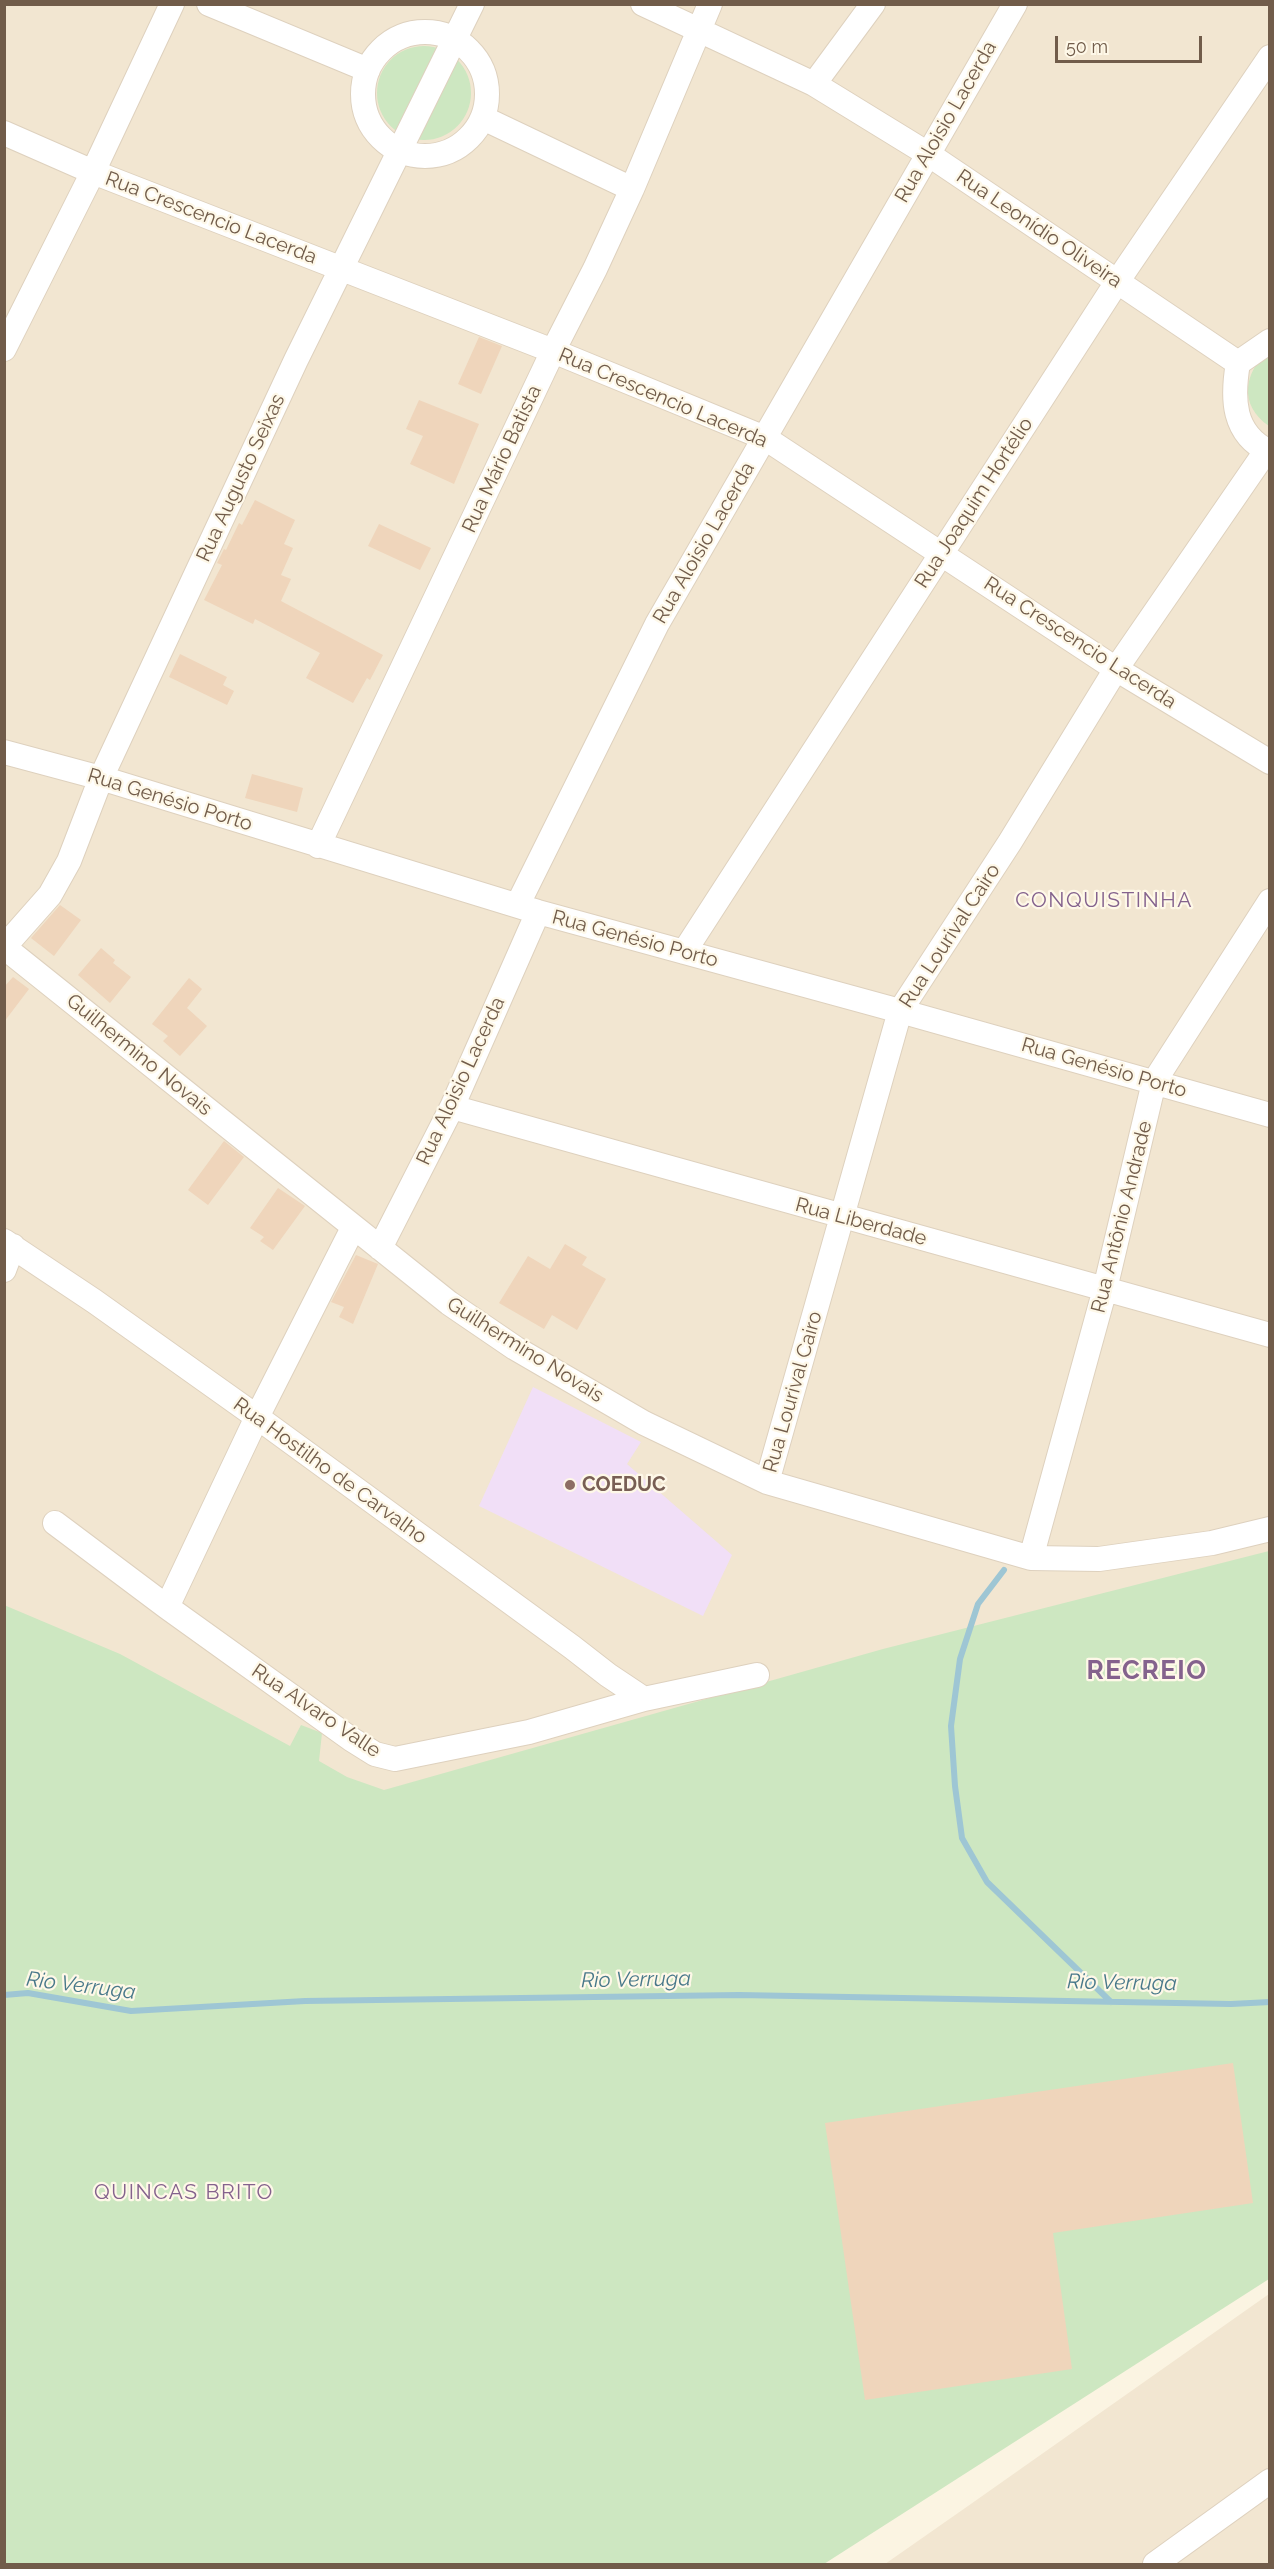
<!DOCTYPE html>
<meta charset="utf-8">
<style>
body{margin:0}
#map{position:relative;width:1274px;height:2569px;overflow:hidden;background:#fbf4e2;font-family:Raleway,sans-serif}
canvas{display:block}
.frame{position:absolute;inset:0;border:6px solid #715c4a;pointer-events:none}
.scale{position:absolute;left:1055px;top:36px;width:147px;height:27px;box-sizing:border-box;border:3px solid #715c4a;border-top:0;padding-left:8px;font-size:18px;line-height:21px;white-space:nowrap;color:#715c4a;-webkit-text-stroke:4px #fef8e8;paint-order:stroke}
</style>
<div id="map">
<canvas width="1274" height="2569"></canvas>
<div class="frame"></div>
<div class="scale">50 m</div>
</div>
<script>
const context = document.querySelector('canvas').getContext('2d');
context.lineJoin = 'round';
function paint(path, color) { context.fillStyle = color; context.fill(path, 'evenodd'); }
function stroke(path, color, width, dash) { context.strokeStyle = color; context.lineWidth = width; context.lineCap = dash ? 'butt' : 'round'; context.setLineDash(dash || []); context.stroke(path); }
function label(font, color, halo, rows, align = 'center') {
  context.font = font + ' Raleway,sans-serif'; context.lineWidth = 4.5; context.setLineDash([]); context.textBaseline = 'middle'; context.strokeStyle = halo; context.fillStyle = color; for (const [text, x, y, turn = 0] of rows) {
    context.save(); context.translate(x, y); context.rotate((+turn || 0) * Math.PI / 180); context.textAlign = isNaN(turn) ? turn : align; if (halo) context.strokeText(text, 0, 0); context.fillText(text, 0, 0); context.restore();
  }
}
const residential = new Path2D(`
 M5,5H1269V1585L360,1802L5,1615Z
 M1269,2294V2564H885L968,2506Z`);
const education = new Path2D(`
 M533,1387L641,1442L627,1464L732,1555L703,1616L479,1506Z`);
const green = new Path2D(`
 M377 93a47 47 0 1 1 94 0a47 47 0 1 1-94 0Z
 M1269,350V426C1238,405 1244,372 1269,350Z
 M1269,1551V2279L824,2564H5L4,1605L120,1654L290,1746L301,1725L322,1733L319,1761L347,1777L384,1790L883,1649Z`);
const stream = new Path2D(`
 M1004,1570L978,1604L960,1659L951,1726L955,1786L962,1838L987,1882L1111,2002
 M4,1995L28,1993L131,2011L305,2001L739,1995L1231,2004L1270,2002`);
const building = new Path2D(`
 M479,337L502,346L481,394L458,384Z
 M419,400L479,424L454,484L410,464L423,436L406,429Z
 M255,500L295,520L284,544L293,548L281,575L291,579L281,601L383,655L370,680L367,678L353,703L306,678L320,653L255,619L253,624L204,600L222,565L217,563L224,549L226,550L239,523L242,525Z
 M379,524L431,548L420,570L368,546Z
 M180,654L227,677L223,685L234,691L227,705L169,677Z
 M252,774L303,788L297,812L245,798Z
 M60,905L81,920L54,956L31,938Z
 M101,948L115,960L113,963L131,977L110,1003L78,975Z
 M13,977L29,989L4,1022V987Z
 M189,978L202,989L187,1008L207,1026L180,1056L163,1041L168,1036L152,1024Z
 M224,1141L244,1157L208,1205L188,1190Z
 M278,1188L305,1206L273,1250L260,1241L264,1237L250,1228Z
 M565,1244L587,1257L582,1265L606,1279L577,1330L552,1315L544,1329L499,1303L528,1256L550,1269Z
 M356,1255L378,1264L353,1324L339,1317L344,1307L331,1302Z
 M1233,2063L1253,2203L1053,2233L1072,2369L865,2400L825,2123Z`);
const minor = new Path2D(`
 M209,4L368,70
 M643,4L814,84L928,154L1238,363
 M363 94a62 62 0 1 1 124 0a62 62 0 1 1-124 0Z
 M814,84L873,4
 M483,118L632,189
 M4,133L93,172L553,351L765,438L1116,669L1270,762
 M1270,341L1238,363C1232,398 1232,434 1270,452
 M4,349L93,172L172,4
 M4,752L101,778L538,912L900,1011L1270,1115
 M318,846L553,351L595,269L632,189L710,4
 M518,904L657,624L1015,4
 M4,947L449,1303L515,1348L644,1423L767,1482L1031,1558L1099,1559L1212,1543L1270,1529
 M4,947L50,895L69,861L101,778L296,360L472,4
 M684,952L1117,282L1270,57
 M452,1107L1270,1335
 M4,1241L94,1301L257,1417L572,1647L608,1675L644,1699
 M380,1248L452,1107L538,912
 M4,1270L13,1246
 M767,1482L900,1011L1010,842L1116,669L1266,451
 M55,1523L167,1607L351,1739L375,1754L395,1759L529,1732L644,1699L757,1675
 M1031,1558L1105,1289L1154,1082L1270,901
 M167,1607L257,1417L353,1228
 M1155,2564L1270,2481`);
const markers = [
 [570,1485,6,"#8d6e63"]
];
const streetNames = [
 ["Rua Aloisio Lacerda",946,122,-60],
 ["Rua Crescencio Lacerda",211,218,21],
 ["Rua Leonídio Oliveira",1039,229,34],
 ["Rua Crescencio Lacerda",663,398,23],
 ["Rua Mário Batista",502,459,-65],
 ["Rua Augusto Seixas",241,478,-65],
 ["Rua Joaquim Hortélio",974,503,-57],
 ["Rua Aloisio Lacerda",704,543,-60],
 ["Rua Crescencio Lacerda",1080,643,33],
 ["Rua Genésio Porto",170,800,17],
 ["Rua Lourival Cairo",950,936,-57],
 ["Rua Genésio Porto",635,939,15],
 ["Guilhermino Novais",139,1055,39],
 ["Rua Genésio Porto",1104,1068,16],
 ["Rua Aloisio Lacerda",461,1081,-65],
 ["Rua Antônio Andrade",1122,1217,-76],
 ["Rua Liberdade",861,1222,15],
 ["Guilhermino Novais",525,1350,32],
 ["Rua Lourival Cairo",793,1392,-74],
 ["Rua Hostilho de Carvalho",330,1471,36],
 ["Rua Alvaro Valle",316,1711,34]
];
const educationNames = [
 ["COEDUC",582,1485]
];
const neighbourhoodNames = [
 ["CONQUISTINHA",1104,901],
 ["QUINCAS BRITO",184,2193]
];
const waterNames = [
 ["Rio Verruga",636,1980,-1],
 ["Rio Verruga",1122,1983,1],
 ["Rio Verruga",81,1986,7]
];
const districtNames = [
 ["RECREIO",1147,1671]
];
paint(residential, '#f2e6d1');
paint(education, '#f1dff7');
paint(green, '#cde7c1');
stroke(stream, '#9ec6d4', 6);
paint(building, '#efd5bb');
stroke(minor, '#ded1be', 26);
stroke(minor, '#fff', 24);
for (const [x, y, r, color] of markers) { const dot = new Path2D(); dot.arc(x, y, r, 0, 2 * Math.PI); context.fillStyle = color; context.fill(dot); stroke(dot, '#fef8e8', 2); }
label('20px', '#715c4a', '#fef8e8', streetNames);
label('bold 20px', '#785e54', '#fef8e8', educationNames, 'left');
context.letterSpacing = '1.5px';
label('21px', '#84628d', '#fef8e8', neighbourhoodNames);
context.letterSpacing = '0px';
label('italic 21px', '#48788a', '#fef8e8', waterNames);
context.letterSpacing = '1.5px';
label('bold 26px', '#84628d', '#fef8e8', districtNames);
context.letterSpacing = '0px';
</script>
